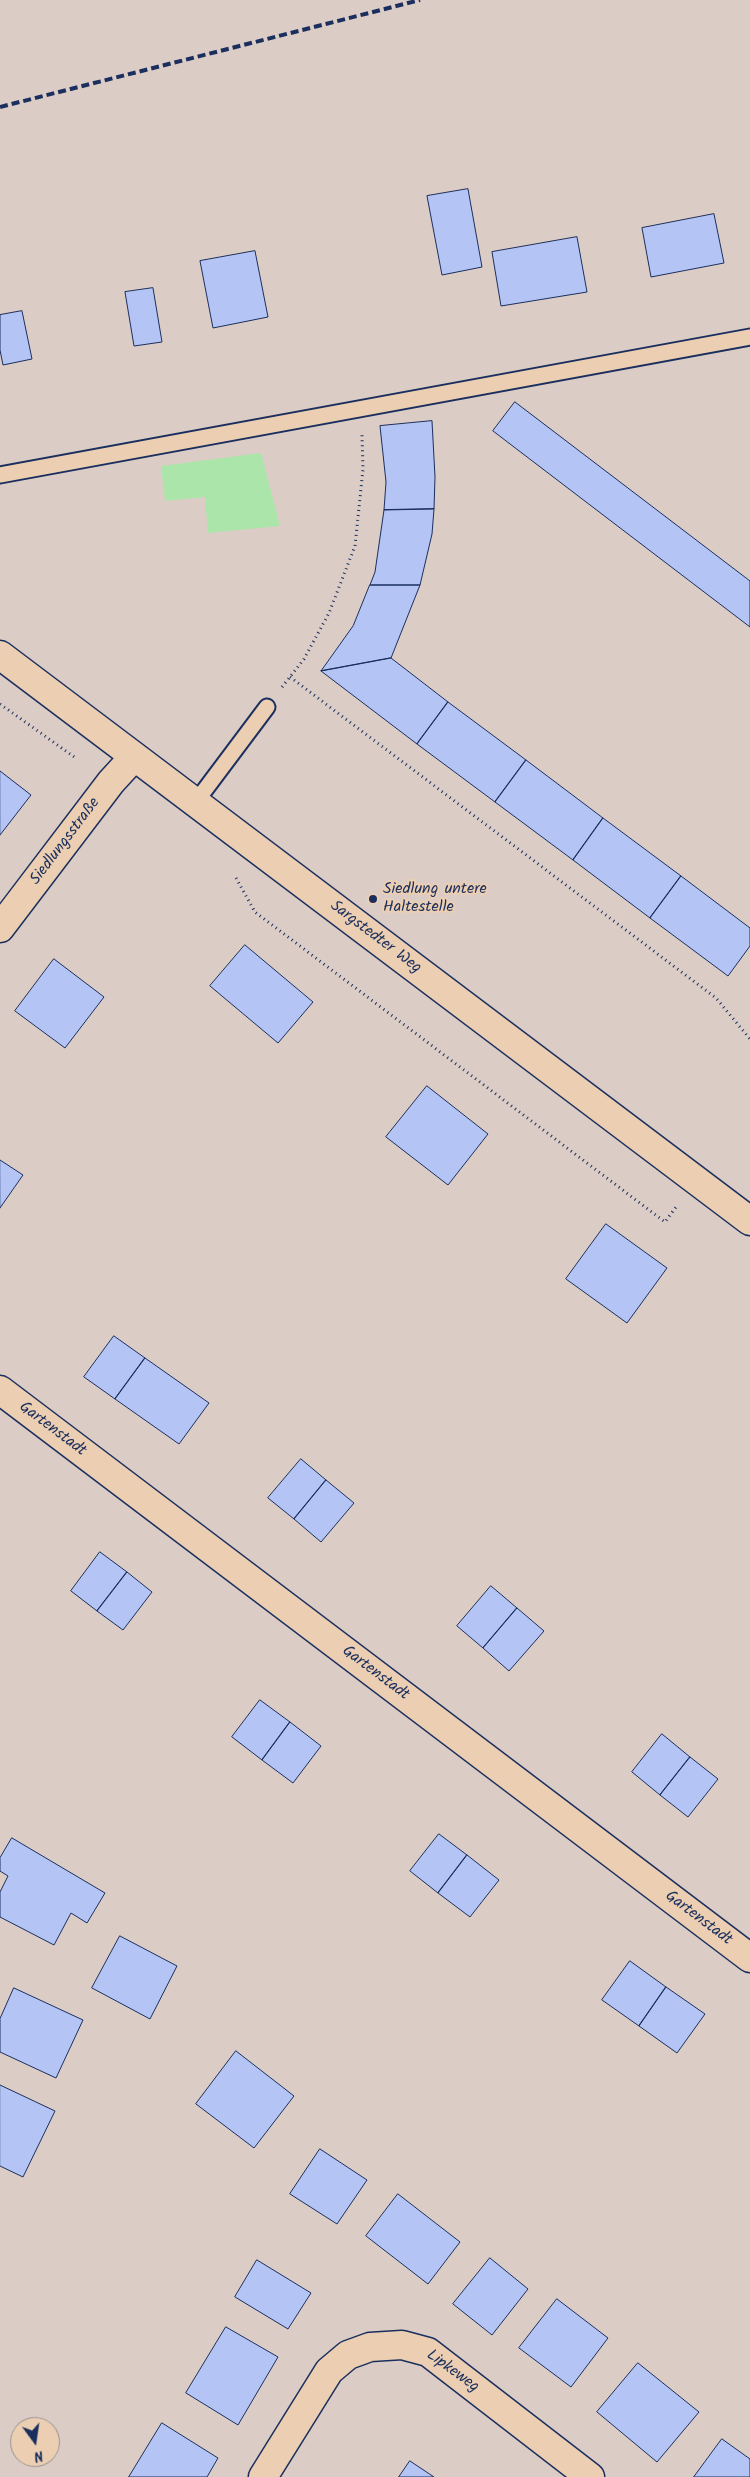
<!DOCTYPE html>
<meta charset="utf-8">
<style>
body{margin:0}
#map{position:relative;width:750px;height:2477px;overflow:hidden;background:#dbccc6;font-family:Kalam,sans-serif}
canvas{display:block}
.north{position:absolute;left:10px;top:2417px;width:50px;height:50px;box-sizing:border-box;background:#eccfb2;border:1px solid #988f90;border-radius:50%;rotate:166deg;font-size:14px;font-weight:700;line-height:20px;text-align:center;color:#1b2f5e}
.north::after{content:'';display:block;margin:auto;width:18px;height:22px;background:#1b2f5e;clip-path:polygon(50% 0,100% 100%,50% 72%,0 100%)}
</style>
<div id="map">
<canvas width="750" height="2477"></canvas>
<div class="north">N</div>
</div>
<script>
const context = document.querySelector('canvas').getContext('2d');
context.lineJoin = 'round';
function paint(path, color) { context.fillStyle = color; context.fill(path, 'evenodd'); }
function stroke(path, color, width, dash) { context.strokeStyle = color; context.lineWidth = width; context.lineCap = dash ? 'butt' : 'round'; context.setLineDash(dash || []); context.stroke(path); }
function label(font, color, halo, rows, align = 'center') {
  context.font = font + ' Kalam,sans-serif'; context.lineWidth = 4; context.setLineDash([]); context.textBaseline = 'middle'; context.strokeStyle = halo; context.fillStyle = color; for (const [text, x, y, turn = 0] of rows) {
    context.save(); context.translate(x, y); context.rotate((+turn || 0) * Math.PI / 180); context.textAlign = isNaN(turn) ? turn : align; if (halo) context.strokeText(text, 0, 0); context.fillText(text, 0, 0); context.restore();
  }
}
const green = new Path2D(`
 M261,453L280,526L208,533L205,497L165,501L161,466Z`);
const building = new Path2D(`
 M468,189L482,267L442,275L427,196Z
 M714,214L724,263L651,277L642,228Z
 M577,237L587,292L501,306L492,252Z
 M255,251L268,317L213,328L200,261Z
 M153,288L162,342L134,346L125,292Z
 M22,311L32,359L3,365L0,350V315Z
 M515,402L750,581V627L493,431Z
 M432,421L435,477L434,509L384,510L386,482L380,426Z
 M434,509L432,534L420,585H370L375,572L384,510Z
 M370,585H420L391,658L321,671L353,626Z
 M391,658L448,702L417,744L321,671Z
 M448,702L526,760L495,802L417,744Z
 M526,760L603,818L573,860L495,802Z
 M0,771L31,795L0,835Z
 M603,818L681,876L650,918L573,860Z
 M681,876L750,928V946L728,976L650,918Z
 M245,945L313,1002L278,1043L210,986Z
 M54,959L104,997L65,1048L15,1011Z
 M427,1086L488,1134L448,1185L386,1137Z
 M0,1160L23,1175L0,1208Z
 M606,1224L667,1268L627,1323L566,1279Z
 M114,1336L145,1358L115,1399L84,1377Z
 M145,1358L209,1403L179,1444L115,1399Z
 M301,1459L326,1480L294,1519L268,1498Z
 M326,1480L354,1503L321,1542L294,1519Z
 M100,1552L127,1572L97,1611L71,1591Z
 M127,1572L152,1592L123,1630L97,1611Z
 M491,1586L517,1608L483,1648L457,1626Z
 M517,1608L544,1631L509,1671L483,1648Z
 M260,1700L290,1722L262,1760L232,1737Z
 M290,1722L321,1746L293,1783L262,1760Z
 M662,1734L690,1757L660,1795L632,1772Z
 M690,1757L718,1779L688,1817L660,1795Z
 M439,1834L467,1855L438,1893L410,1871Z
 M12,1838L105,1893L87,1923L71,1913L54,1945L0,1917V1892L8,1876L0,1871V1858Z
 M467,1855L499,1880L470,1917L438,1893Z
 M120,1936L177,1966L150,2019L92,1988Z
 M630,1961L666,1987L639,2026L602,2000Z
 M666,1987L705,2014L677,2053L639,2026Z
 M14,1988L83,2020L56,2078L0,2052V2019Z
 M236,2051L294,2096L254,2148L196,2104Z
 M0,2085L55,2111L23,2177L0,2166Z
 M320,2149L367,2180L337,2224L290,2194Z
 M398,2194L460,2242L428,2284L366,2236Z
 M490,2258L528,2289L492,2335L453,2304Z
 M257,2260L311,2293L288,2329L235,2297Z
 M557,2299L608,2338L571,2387L519,2348Z
 M226,2327L278,2357L238,2425L186,2393Z
 M638,2363L699,2412L657,2462L597,2412Z
 M162,2423L218,2458L207,2477H129Z
 M722,2439L750,2459V2477H694Z
 M410,2461L434,2477H399Z`);
const path = new Path2D(`
 M290,677L716,998L750,1039
 M282,687L304,659L329,613L355,546L363,469L362,435
 M0,704L77,759
 M236,878L255,912L665,1222L676,1207`);
const lane = new Path2D(`
 M0,475L750,337
 M195,803L267,707`);
const street = new Path2D(`
 M0,1390L750,1958
 M263,2477L329,2371L348,2355L370,2347L402,2345L428,2352L590,2477`);
const secondary = new Path2D(`
 M0,655L750,1221
 M0,928L111,782L133,758`);
const rail = new Path2D(`
 M0,107L420,0`);
const markers = [
 [373,899,5,"#1b2f5e"]
];
const streetNames = [
 ["Siedlungsstraße",66,842,-53],
 ["Sargstedter Weg",375,938,37],
 ["Gartenstadt",52,1430,37],
 ["Gartenstadt",375,1674,37],
 ["Gartenstadt",698,1919,37],
 ["Lipkeweg",452,2372,36]
];
const poiNames = [
 ["Siedlung untere",383,890],
 ["Haltestelle",383,908]
];
paint(green, '#ace5a9');
paint(building, '#b4c5f5');
stroke(building, '#1b2f5e', 1);
stroke(lane, '#1b2f5e', 19);
stroke(street, '#1b2f5e', 31);
stroke(secondary, '#1b2f5e', 31);
stroke(path, '#1b2f5e', 3, [1, 4]);
stroke(lane, '#eccfb2', 15);
stroke(street, '#eccfb2', 28);
stroke(secondary, '#eccfb2', 28);
stroke(rail, '#1b2f5e', 4, [8, 4]);
for (const [x, y, r, color] of markers) { const dot = new Path2D(); dot.arc(x, y, r, 0, 2 * Math.PI); context.fillStyle = color; context.fill(dot); stroke(dot, '#eccfb2', 2); }
label('16px', '#1b2f5e', '#eccfb2', streetNames);
label('16px', '#1b2f5e', '#eccfb2', poiNames, 'left');
</script>
